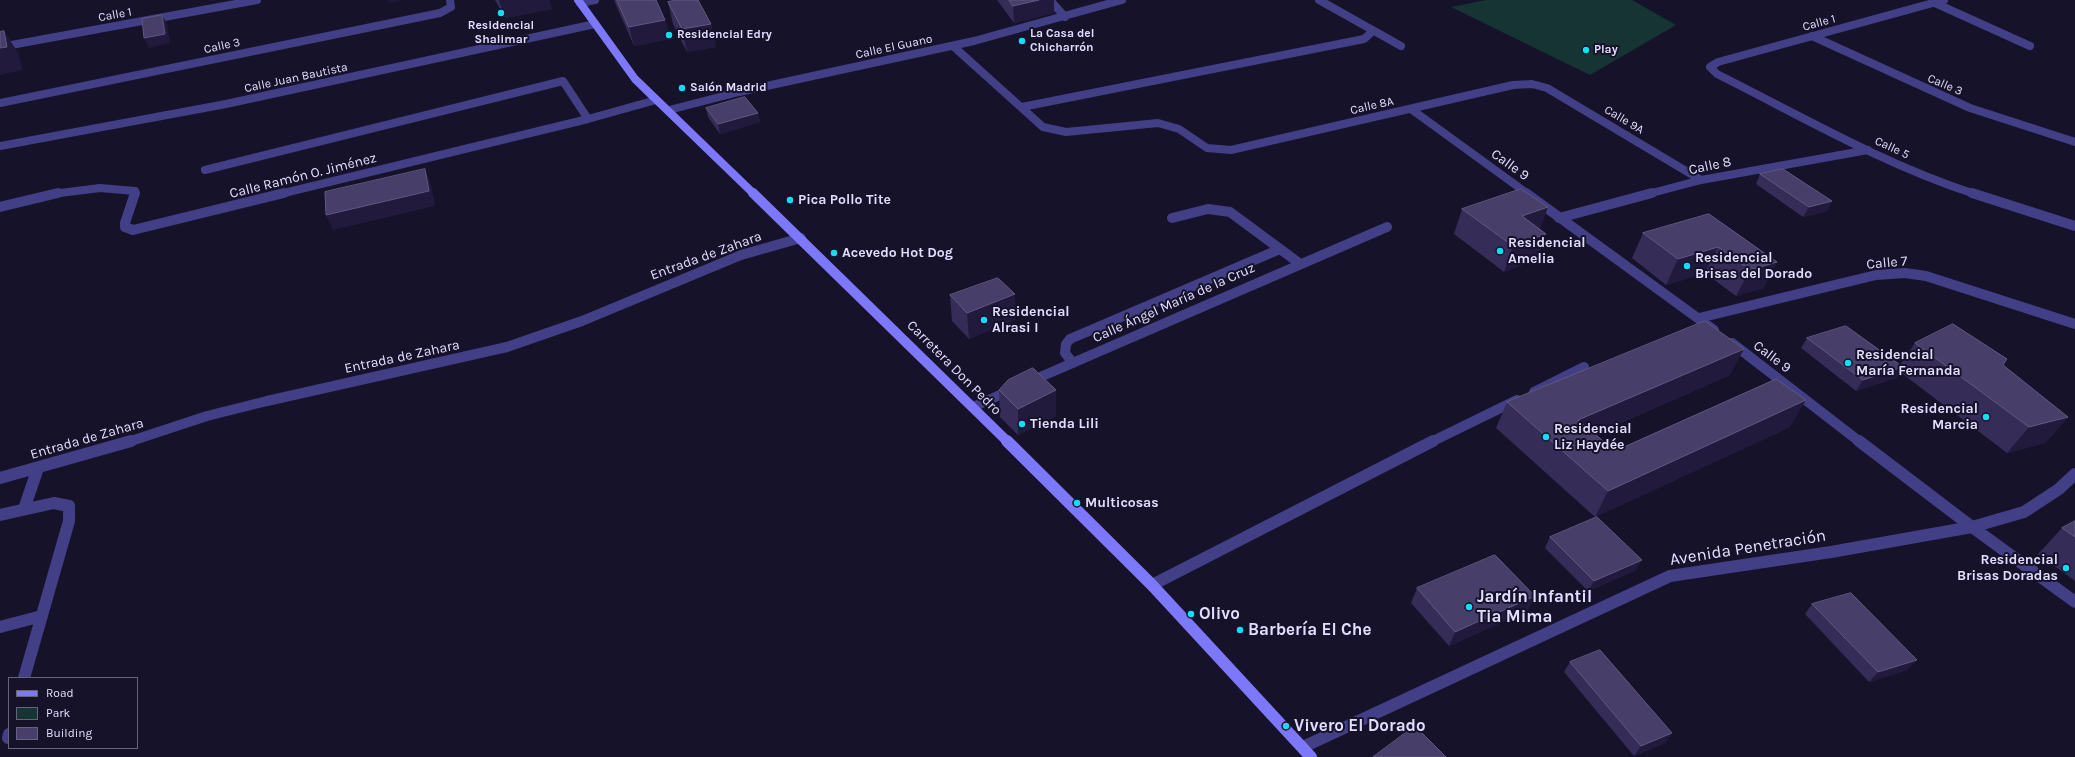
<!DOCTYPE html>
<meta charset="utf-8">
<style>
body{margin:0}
#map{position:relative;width:2075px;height:757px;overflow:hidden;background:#16122a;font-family:Karla,sans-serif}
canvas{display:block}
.legend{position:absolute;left:8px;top:677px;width:130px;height:72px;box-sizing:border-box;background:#16122a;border:1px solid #67637f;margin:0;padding:5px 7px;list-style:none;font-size:12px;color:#e1ddfe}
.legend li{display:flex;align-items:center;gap:8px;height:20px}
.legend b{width:20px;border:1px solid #67637f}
</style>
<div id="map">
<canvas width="2075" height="757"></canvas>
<ul class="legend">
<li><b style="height:5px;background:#7c78f9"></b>Road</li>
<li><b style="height:11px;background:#153433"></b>Park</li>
<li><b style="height:11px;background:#473f69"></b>Building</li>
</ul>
</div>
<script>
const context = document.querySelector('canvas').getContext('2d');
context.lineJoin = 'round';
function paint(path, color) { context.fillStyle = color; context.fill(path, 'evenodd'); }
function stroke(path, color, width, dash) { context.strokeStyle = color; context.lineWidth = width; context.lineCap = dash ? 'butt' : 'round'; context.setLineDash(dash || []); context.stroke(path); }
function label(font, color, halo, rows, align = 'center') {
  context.font = font + ' Karla,sans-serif'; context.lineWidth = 4; context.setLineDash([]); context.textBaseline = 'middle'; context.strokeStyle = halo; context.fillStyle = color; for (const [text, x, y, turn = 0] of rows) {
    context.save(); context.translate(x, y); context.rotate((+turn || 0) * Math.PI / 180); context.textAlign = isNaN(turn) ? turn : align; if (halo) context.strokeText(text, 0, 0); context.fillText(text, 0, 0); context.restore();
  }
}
const green = new Path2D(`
 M1486,0H1632L1676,25L1590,75L1451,7Z`);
const streetFar2 = new Path2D(`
 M1050,0L1065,17
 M1319,0L1401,46
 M1944,0L1718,62L1710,67L1717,74C1801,116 1885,165 1975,194
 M580,3L595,0
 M1935,3L2030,46
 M1812,36L1970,108L2075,142
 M953,46L1043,127L1066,132L1158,123L1179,129L1207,148L1231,150L1513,85L1532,84L1547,88L1701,180
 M0,47L257,0
 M0,103L440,13L451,7L450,0
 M1022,107L1364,39L1373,31
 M1411,109L1528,194
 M669,110L739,92L974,41L1122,0
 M0,146L226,104L595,24
 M205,170L563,81L588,119
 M52,194L100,188L135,191L134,194
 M280,194L588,119L656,100
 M1648,194L1701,180L1868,150`);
const streetFar1 = new Path2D(`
 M135,193L125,223V227L133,230L284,193
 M1526,193L1714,330
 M1972,193L2075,226
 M0,207L58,193
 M1172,218L1208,209L1230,212L1299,263
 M1559,218L1652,193
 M1699,318L1876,275L1905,273L1926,276L2075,324
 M1732,343L1860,442
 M1073,363L1065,353L1066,344L1070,339L1280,249
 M1031,381L1387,227
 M1534,392L1584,367
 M973,407L1011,390
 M128,442L207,416L267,401L507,347L582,321L741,255L801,238
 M1431,442L1517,400`);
const street = new Path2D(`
 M1859,441L1972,527L2075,602
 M0,478L131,441
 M24,509L38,468
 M0,515L54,503L69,506V521L24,678
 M1152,585L1433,441
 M0,627L42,616
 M8,738L9,734
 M1303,747L1670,576L1831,552L1972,527L2024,512L2059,489L2075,474`);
const secondaryFar2 = new Path2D(`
 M578,0L635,79L754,194`);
const secondaryFar1 = new Path2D(`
 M753,193L1008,442`);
const secondary = new Path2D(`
 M1007,441L1152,585L1311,757`);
const wall = new Path2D(`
 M495,0H549L552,9L505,18Z
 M614,0H656L665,20L670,39L634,46L616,5Z
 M997,0H1054V13L1014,23Z
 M668,2L711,24L716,47L687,52L673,24Z
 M706,108L758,113L760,122L720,134L708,117Z
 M1760,174L1832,201L1827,211L1803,217L1756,184Z
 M1462,209L1540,229L1546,234L1537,259L1504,272L1454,234Z
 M1709,214L1777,262L1763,288L1736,296L1705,273L1666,285L1632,258L1643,233Z
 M950,295L1016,319L969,339L952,321Z
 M1807,338L1900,365L1915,343L2003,365L2068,417L2045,443L2007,453L1900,372L1896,378L1856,391L1801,348Z
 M1730,375L1595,434L1615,451L1790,427L1595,517L1496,428L1507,402Z
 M999,390H1056V416L1018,435L1000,417Z
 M2075,521V581L2038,554L2062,528Z
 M1550,537L1636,570L1588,591L1545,548Z
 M1417,588L1535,596L1527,611L1449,646L1411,603Z
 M1812,604L1907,670L1869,682L1805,614Z
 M1570,662L1672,733L1665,743L1634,756L1564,672Z`);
const shadedWall = new Path2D(`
 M209,0H217L210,1Z
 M388,0H404L389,3Z
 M499,0H549L552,9L505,18Z
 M1039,0H1054V13L1014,23L1013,6Z
 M162,15L167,24L170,43L149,48L144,38Z
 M665,20L670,39L634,46L629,27Z
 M711,24L716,47L687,52L682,29Z
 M4,31L19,54L22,70L0,75V48Z
 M758,113L760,122L720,134L718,124Z
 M425,169L431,184L435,206L333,230L326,215Z
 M1832,201L1827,211L1803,217L1809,207Z
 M1548,207L1539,232L1522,216Z
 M1546,234L1537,259L1504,272L1513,246Z
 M1718,247L1705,273L1666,285L1678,259Z
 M1777,262L1763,288L1736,296L1750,270Z
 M1015,294L1016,319L969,339L967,313Z
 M1744,349L1730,375L1566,446L1578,420Z
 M1903,367L1896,378L1856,391L1863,380Z
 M1056,390V416L1018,435V409Z
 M1806,400L1790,427L1595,517L1608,491Z
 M2068,417L2045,443L2007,453L2029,427Z
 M1642,560L1636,570L1588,591L1594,581Z
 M1535,596L1527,611L1449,646L1455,632Z
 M1917,660L1907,670L1869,682L1878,672Z
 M1672,733L1665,743L1634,756L1641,746Z`);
const building = new Path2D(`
 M617,0H656L665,20L629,27Z
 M676,0H698L711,24L682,29L668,2Z
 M1009,0H1039L1013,6Z
 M162,15L165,34L144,38L142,19Z
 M4,31L7,47L0,48V32Z
 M745,97L758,113L718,124L706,108Z
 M425,169L429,191L326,215L325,192Z
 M1783,169L1832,201L1809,207L1760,174Z
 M1521,189L1548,207L1522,216L1546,234L1513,246L1462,209Z
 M1709,214L1777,262L1750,270L1718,247L1678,259L1643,233Z
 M998,278L1015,294L967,313L950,295Z
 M1705,321L1744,349L1578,420L1615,451L1776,379L1806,400L1608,491L1507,402Z
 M1953,324L2007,359L2003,365L2068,417L2029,427L1915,343Z
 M1846,326L1903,367L1863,380L1807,338Z
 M1033,368L1056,390L1018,409L999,390L1008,380Z
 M1597,517L1642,560L1594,581L1550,537Z
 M2075,521V537L2062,528Z
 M1495,555L1535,596L1455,632L1417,588Z
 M1851,593L1917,660L1878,672L1812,604Z
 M1600,650L1672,733L1641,746L1570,662Z
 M1415,726L1446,757H1373Z`);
const markers = [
 [501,13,4,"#11ddf5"],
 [669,35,4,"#11ddf5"],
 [1022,41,4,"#11ddf5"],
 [1586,50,4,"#11ddf5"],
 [682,88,4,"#11ddf5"],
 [790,200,4,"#11ddf5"],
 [1500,251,4,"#11ddf5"],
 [834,253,4,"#11ddf5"],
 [1687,266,4,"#11ddf5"],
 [984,320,4,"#11ddf5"],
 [1848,363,4,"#11ddf5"],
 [1986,417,4,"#11ddf5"],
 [1022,424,4,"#11ddf5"],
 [1546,437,4,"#11ddf5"],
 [1077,503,4,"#11ddf5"],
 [2066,568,4,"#11ddf5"],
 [1469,607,4,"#11ddf5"],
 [1191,614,4,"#11ddf5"],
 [1240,630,4,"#11ddf5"],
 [1286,726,4,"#11ddf5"]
];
const farStreetnames = [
 ["Calle 1",115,15,-10],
 ["Calle 1",1819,23,-15],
 ["Calle 3",222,46,-12],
 ["Calle El Guano",894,47,-12],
 ["Calle Juan Bautista",296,78,-12],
 ["Calle 3",1945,85,23],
 ["Calle 8A",1372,106,-13],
 ["Calle 9A",1624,120,31],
 ["Calle 5",1892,148,25]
];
const farPoinames = [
 ["Residencial",501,26,"center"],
 ["Shalimar",501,40,"center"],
 ["La Casa del",1030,34],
 ["Chicharrón",1030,48],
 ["Residencial Edry",677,35],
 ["Play",1594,50],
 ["Salón Madrid",690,88]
];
const streetNames = [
 ["Calle 9",1510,165,36],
 ["Calle 8",1710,166,-12],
 ["Calle Ramón O. Jiménez",303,176,-14],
 ["Entrada de Zahara",706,256,-20],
 ["Calle 7",1887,263,-5],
 ["Calle Ángel María de la Cruz",1174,303,-24],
 ["Entrada de Zahara",402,357,-12],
 ["Calle 9",1772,357,37],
 ["Carretera Don Pedro",954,368,45],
 ["Entrada de Zahara",87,439,-16]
];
const poiNames = [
 ["Pica Pollo Tite",798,200],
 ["Residencial",1508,243],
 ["Amelia",1508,259],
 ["Acevedo Hot Dog",842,253],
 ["Residencial",1695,258],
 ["Brisas del Dorado",1695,274],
 ["Residencial",992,312],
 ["Alrasi I",992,328],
 ["Residencial",1856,355],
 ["María Fernanda",1856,371],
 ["Residencial",1978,409,"right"],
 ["Marcia",1978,425,"right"],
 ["Tienda Lili",1030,424],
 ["Residencial",1554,429],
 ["Liz Haydée",1554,445],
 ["Multicosas",1085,503],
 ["Residencial",2058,560,"right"],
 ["Brisas Doradas",2058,576,"right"]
];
const nearStreetnames = [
 ["Avenida Penetración",1748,548,-9]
];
const nearPoinames = [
 ["Jardín Infantil",1477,597],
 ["Tia Mima",1477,617],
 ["Olivo",1199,614],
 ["Barbería El Che",1248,630],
 ["Vivero El Dorado",1294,726]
];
paint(green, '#153433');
stroke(streetFar2, '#423f87', 8);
stroke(streetFar1, '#423f87', 10);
stroke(street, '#423f87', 12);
stroke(secondaryFar2, '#7c78f9', 8);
stroke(secondaryFar1, '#7c78f9', 10);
stroke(secondary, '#7c78f9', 12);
paint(wall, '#352c57');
paint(shadedWall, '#211a3d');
paint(building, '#473f69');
stroke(building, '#605880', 1);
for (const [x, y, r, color] of markers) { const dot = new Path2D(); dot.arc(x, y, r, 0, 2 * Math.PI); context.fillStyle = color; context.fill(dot); stroke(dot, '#16122a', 1.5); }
label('12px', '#e1ddfe', '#16122a', farStreetnames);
label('bold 12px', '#e1ddfe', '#16122a', farPoinames, 'left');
label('14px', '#e1ddfe', '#16122a', streetNames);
label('bold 14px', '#e1ddfe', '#16122a', poiNames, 'left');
label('17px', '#e1ddfe', '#16122a', nearStreetnames);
label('bold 17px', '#e1ddfe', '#16122a', nearPoinames, 'left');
</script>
